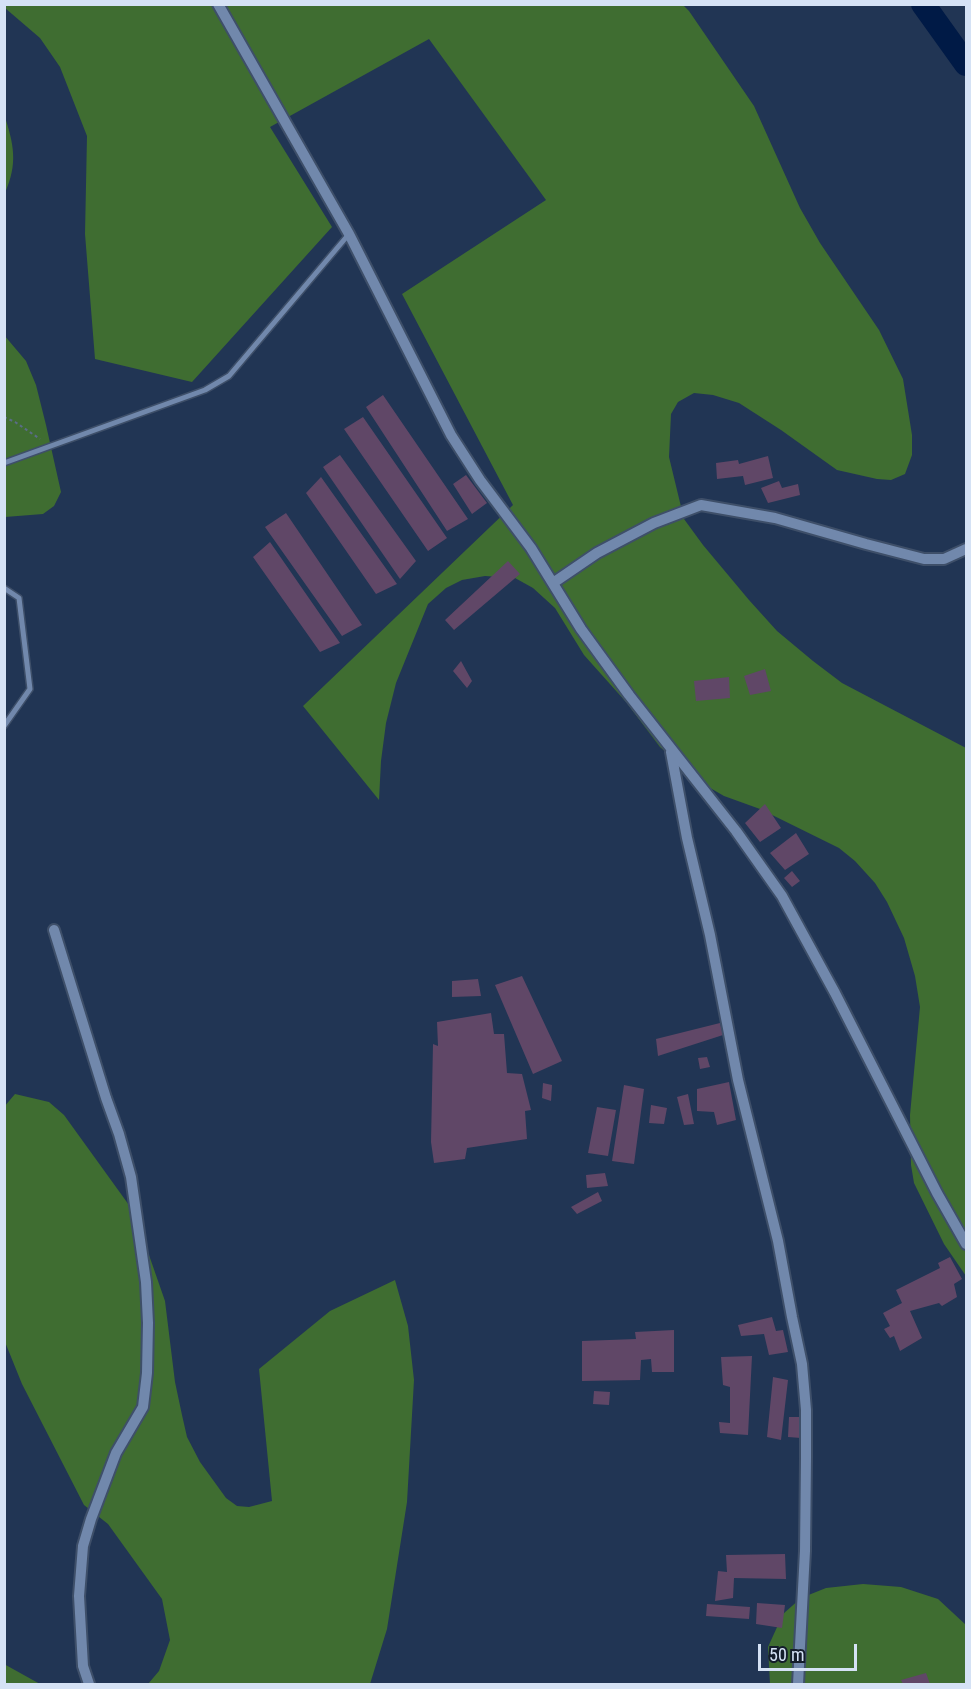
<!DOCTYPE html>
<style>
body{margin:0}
#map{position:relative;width:971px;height:1689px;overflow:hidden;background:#213554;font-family:"Roboto Condensed",sans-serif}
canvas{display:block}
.frame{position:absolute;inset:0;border:6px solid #d5e2f5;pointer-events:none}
.scale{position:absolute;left:758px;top:1644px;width:99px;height:27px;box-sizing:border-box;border:3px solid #d5e2f5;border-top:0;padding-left:8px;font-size:18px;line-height:21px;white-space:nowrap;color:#d5e2f5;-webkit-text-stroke:4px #141d2b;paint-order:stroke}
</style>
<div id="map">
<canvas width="971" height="1689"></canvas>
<div class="frame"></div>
<div class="scale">50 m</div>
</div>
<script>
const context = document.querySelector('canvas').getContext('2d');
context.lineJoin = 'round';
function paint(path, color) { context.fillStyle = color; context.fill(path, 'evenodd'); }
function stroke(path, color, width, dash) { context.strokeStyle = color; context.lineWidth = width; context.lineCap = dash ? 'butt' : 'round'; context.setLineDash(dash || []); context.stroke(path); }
const green = new Path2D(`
 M682,4L689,11L754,106L800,208L820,243L879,330L903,379L912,435V455L905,474L891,480L877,479L837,470L781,430L739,403L713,395L694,393L678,402L671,414L669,457L684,519L703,545L749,600L777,631L813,661L842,683L966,748V1276L944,1244L914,1183L911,1165L910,1115L920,1007L915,976L904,938L887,902L875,883L855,861L839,848L760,809L724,796L698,781L660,747L626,702L584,655L555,608L533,588L515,578L485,576L462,580L446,588L428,604L396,683L386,723L381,761L379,800L303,706L513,505L402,294L546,200L429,39L270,127L332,227L192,382L95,359L85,234L87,136L60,67L40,38L5,8L4,5Z
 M4,114C14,145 18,163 5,193Z
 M4,335L26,361L36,385L46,425L61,492L54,506L43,514L5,517Z
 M15,1094L49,1102L64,1115L134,1212L165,1301L175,1382L182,1415L187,1437L200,1462L226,1498L237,1506L249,1507L272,1501L259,1369L330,1311L395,1280L408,1326L414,1380L407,1502L387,1629L370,1684H148L159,1671L170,1640L162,1599L108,1524L84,1505L22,1384L5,1342L4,1107Z
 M863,1584L901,1587L938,1599L966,1625V1684H770L768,1647L783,1614L801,1598L826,1588Z
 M4,1664L40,1684H43H5Z`);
const river = new Path2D(`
 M923,4L966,64`);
const building = new Path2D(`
 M383,395L468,519L447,531L366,407Z
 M363,417L447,538L428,551L344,429Z
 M340,455L416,561L400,579L323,467Z
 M768,456L773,478L745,485L743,476L717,479L716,463L738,460L739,464Z
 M466,475L487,503L472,514L453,484Z
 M321,477L397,584L376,594L306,493Z
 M779,481L782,488L798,484L800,495L768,503L761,488Z
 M286,513L362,625L342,636L265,527Z
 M270,542L340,643L320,652L253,557Z
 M508,561L520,574L454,630L445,620Z
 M461,661L472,681L467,688L453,671Z
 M765,669L771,691L750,695L744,676Z
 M729,677L730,698L696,701L694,681Z
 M765,804L781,828L760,842L745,823Z
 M796,833L809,854L785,870L770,853Z
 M792,871L800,881L792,887L784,878Z
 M522,976L562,1061L533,1074L495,985Z
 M478,979L481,996L452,997V981Z
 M491,1013L494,1034H504L507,1073L522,1074L531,1110L525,1111L527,1139L467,1148L465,1159L434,1163L431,1142L433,1044L438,1046L437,1022Z
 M720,1023L723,1035L658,1056L656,1039Z
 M707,1057L710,1067L700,1069L698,1058Z
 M729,1082L736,1120L717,1125L714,1112L697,1111V1089Z
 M543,1083L552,1085L551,1101L542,1098Z
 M624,1085L644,1089L634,1164L612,1161Z
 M688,1094L694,1124L684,1125L677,1097Z
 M651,1105L667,1108L664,1124L649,1123Z
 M597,1107L616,1110L608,1156L588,1153Z
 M605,1173L608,1186L587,1188L586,1175Z
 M598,1192L602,1201L577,1214L571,1207Z
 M950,1257L962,1279L954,1284L957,1297L942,1306L939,1303L910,1311L922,1338L900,1351L894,1336L890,1338L884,1329L890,1326L883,1313L902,1303L896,1290L940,1268L938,1263Z
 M772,1317L776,1331L783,1330L788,1352L769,1355L764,1334L741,1336L738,1325Z
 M674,1330V1372H652L651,1359L641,1360L640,1380L582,1381V1341L636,1339L635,1332Z
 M752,1356L748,1435L720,1433L719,1422L730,1423V1387L723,1385L721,1357Z
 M773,1377L788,1380L781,1440L767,1437Z
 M594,1391L610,1392L609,1405L593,1404Z
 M789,1417H800L801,1438L788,1437Z
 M785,1554L786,1579L734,1578L733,1598L715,1601L718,1571L727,1572L726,1555Z
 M757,1603L785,1605L782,1628L756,1624Z
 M707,1604L750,1607L749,1619L706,1616Z
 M926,1673L930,1684H903L901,1680Z`);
const path = new Path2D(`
 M4,417L15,422L40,439`);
const service = new Path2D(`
 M4,463L205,390L229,376L349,234
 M4,588L19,598L30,689L4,726`);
const minor = new Path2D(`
 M218,4L349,234L451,435L480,480L531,548L581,629L629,695L736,831L782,896L835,993L937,1193L966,1244
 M553,583L597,553L654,523L701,505L775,518L866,544L924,559H944L966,549
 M671,752L687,838L710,935L738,1080L778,1241L792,1317L802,1364L806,1410V1458L805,1551L798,1684
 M54,930L106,1098L119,1134L131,1177L146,1282L148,1323L147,1373L143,1407L116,1453L91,1519L83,1546L79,1596L83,1666L89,1684`);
paint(green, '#3f6d31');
stroke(river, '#001a46', 24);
paint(building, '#604767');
stroke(service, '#3e4f69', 8);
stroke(minor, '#3e4f69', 14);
stroke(path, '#5a6c87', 2, [3, 3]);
stroke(service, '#7188ac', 5);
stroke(minor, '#7188ac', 10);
</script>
